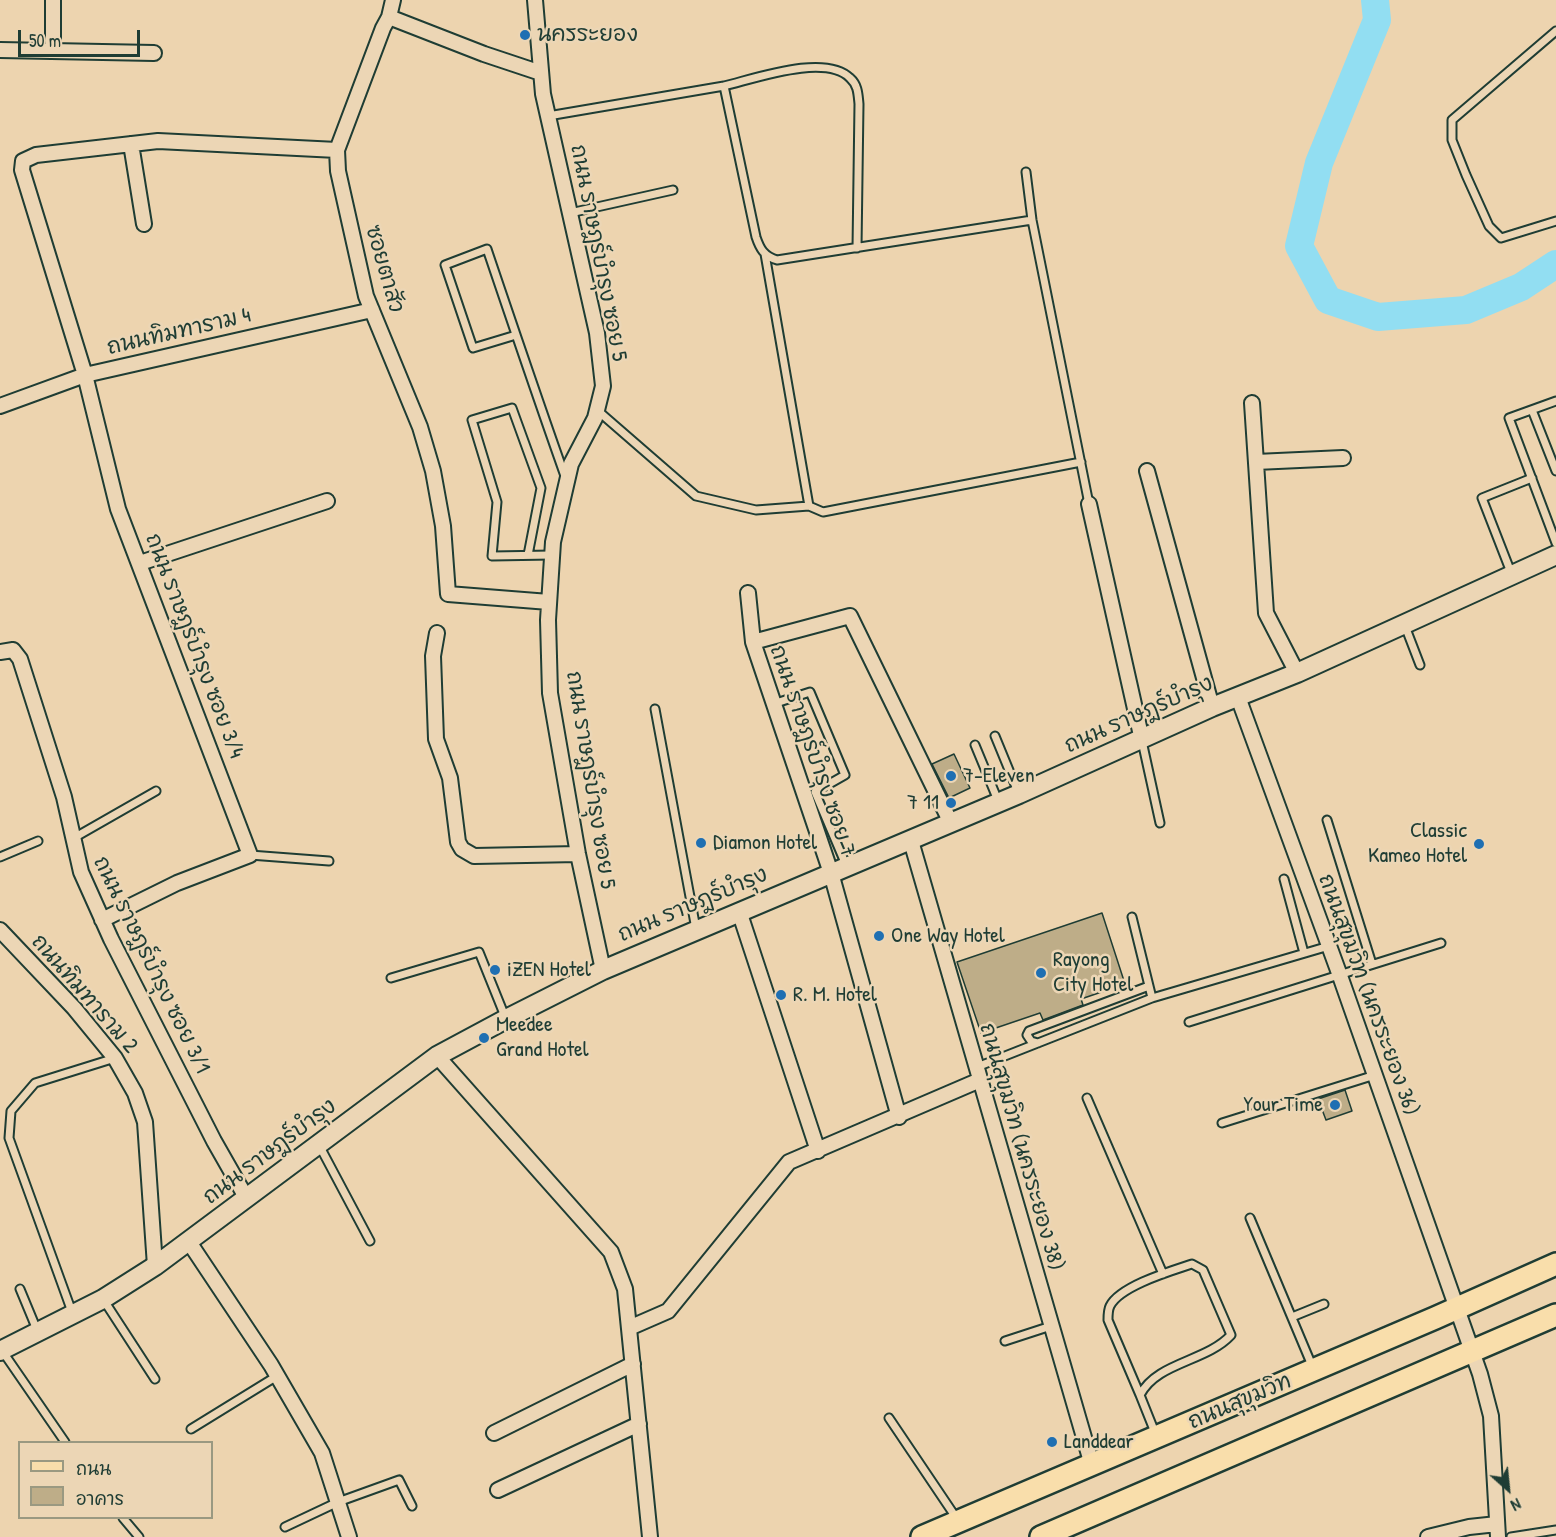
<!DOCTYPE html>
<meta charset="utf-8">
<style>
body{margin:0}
#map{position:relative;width:1556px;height:1537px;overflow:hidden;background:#edd4af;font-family:"Patrick Hand","Playpen Sans Thai",sans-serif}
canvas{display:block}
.legend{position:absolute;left:18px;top:1441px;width:195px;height:78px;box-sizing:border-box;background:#ecd6b5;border:2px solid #9a9981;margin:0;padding:8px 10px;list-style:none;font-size:18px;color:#1f3d34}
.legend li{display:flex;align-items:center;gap:12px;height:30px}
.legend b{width:30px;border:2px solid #9a9981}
.north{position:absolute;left:1478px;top:1459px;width:60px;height:60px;-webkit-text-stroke:4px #ecd6b5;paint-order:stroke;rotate:153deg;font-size:16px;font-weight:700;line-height:24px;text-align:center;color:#1f3d34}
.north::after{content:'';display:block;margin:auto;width:21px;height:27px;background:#1f3d34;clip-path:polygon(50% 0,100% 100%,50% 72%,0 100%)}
.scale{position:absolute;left:18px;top:30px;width:122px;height:27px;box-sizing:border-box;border:3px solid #1f3d34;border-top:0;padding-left:8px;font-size:18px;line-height:21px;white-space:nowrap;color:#1f3d34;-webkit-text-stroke:4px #ecd6b5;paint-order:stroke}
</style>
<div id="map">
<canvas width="1556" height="1537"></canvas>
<ul class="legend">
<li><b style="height:8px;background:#f9deab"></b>ถนน</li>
<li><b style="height:16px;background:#bead88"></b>อาคาร</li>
</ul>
<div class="north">N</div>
<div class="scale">50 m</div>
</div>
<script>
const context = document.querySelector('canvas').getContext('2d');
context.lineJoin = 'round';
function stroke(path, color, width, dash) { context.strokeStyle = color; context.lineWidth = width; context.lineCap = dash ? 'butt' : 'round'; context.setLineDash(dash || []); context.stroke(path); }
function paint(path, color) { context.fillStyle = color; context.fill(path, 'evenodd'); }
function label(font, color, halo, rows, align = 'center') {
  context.font = font + ' "Patrick Hand","Playpen Sans Thai",sans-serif'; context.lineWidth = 5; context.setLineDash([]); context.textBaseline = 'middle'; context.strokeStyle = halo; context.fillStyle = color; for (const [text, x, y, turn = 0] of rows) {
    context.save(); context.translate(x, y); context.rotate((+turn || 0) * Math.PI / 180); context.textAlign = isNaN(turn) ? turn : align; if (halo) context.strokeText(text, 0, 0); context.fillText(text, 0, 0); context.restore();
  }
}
const river = new Path2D(`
 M1375,0L1377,20L1319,163L1299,246L1328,300L1378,317L1466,310L1521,287L1556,264`);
const building = new Path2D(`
 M954,754L970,788L949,798L932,764Z
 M1102,913L1125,984L1081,999L1083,1005L1043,1020L1040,1013L981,1033L957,962Z
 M1345,1090L1352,1111L1326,1120L1318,1099Z`);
const lane = new Path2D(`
 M1556,31L1452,120V140L1466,175L1489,226L1501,238L1556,221
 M724,86C754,79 825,53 850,78C858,85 858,94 859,104L857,248
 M548,116L724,86L756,237C760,249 764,256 777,260L1032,220
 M1026,172L1032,220L1089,504
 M570,213L673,190
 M765,254L809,506L823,512L1081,462
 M516,335L473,348L445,265L487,249C513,326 539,403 566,479
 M1556,401L1509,418L1556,543
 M597,410L696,496L756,510L809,506
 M1532,410L1556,471
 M528,555L541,488L512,408L472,420L497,502L492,556L552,555
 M1512,575L1482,498L1532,478
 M1405,626L1420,665
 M773,704L810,692L845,775L815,792L846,865
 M655,709L696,929
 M995,736L1018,792
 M1142,741L1160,823
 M975,745L999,803
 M1327,820L1372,964
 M72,839L156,791
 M250,855L329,861
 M0,857L38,841
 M1284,879L1304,953
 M1132,917L1152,998
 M391,978L479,952L506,1019
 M1189,1022L1441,943
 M1038,1043L1031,1041L1027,1035L1029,1031L1149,986
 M977,1067L1152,998L1329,946
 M1087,1098L1163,1274
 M1222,1123L1375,1075
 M319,1145L370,1241
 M1250,1218L1313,1368
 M20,1289L37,1330
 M103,1299L155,1379
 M72,1312L9,1138L11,1111L35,1083L115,1058
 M1292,1317L1324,1304
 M1005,1341L1051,1326
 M3,1352L65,1442
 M1140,1395L1108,1320C1108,1316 1108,1310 1110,1306C1120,1286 1171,1271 1192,1264L1203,1270L1231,1335C1206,1362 1157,1362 1140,1395L1156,1435
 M889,1418L957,1519
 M191,1429L277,1376
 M123,1518L139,1537
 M285,1527L338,1502L399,1480L412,1506
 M1511,1537L1556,1530`);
const street = new Path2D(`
 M53,0V51
 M393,0L389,17L383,28L337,150L338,171L366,296L420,427L433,471L443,526L448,594L549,602
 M535,0L543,94L597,333L603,386L595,418L571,464L553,542L548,620L550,693L578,854L603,970
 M389,17L484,54L541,73
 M0,50L154,53
 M131,144L144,224
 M1252,403L1266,613L1297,673
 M0,406L85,375L372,310
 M1256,462L1343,458
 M1147,471L1212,707
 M1089,504L1142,740
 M140,563L327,501
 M748,593L753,642L831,873L899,1117
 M437,633L433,656L436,739L450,778L458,842L462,849L474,856L578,854
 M753,642L850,616L951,823
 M0,652L13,650L20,659L64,797L81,872L111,939L214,1141L247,1199
 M1238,697L1339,973L1480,1374L1491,1416L1498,1537
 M911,841L1092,1465
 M739,911L818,1151
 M102,920L177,883L250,855L118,509L85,375L22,170L23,161L36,155L158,141L337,150
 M0,930L74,1008L115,1058L135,1093L145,1122L155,1266
 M437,1056L611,1252L625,1289L650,1537
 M189,1242L271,1365L322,1453L349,1537
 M629,1328L668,1311L789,1162L980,1080
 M494,1433L633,1364
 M498,1490L639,1424
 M1428,1537L1469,1527L1497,1524`);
const secondary = new Path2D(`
 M0,1351L103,1299L155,1266L437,1056L506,1019L603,970L1019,794L1212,707L1297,673L1556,555`);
const primary = new Path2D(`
 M922,1537L1435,1318L1556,1264
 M1041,1537L1556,1315`);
const markers = [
 [525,35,6,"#1f6fb2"],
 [951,776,6,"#1f6fb2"],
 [951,803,6,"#1f6fb2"],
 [701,843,6,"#1f6fb2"],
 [1479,844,6,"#1f6fb2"],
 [879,936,6,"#1f6fb2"],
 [495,970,6,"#1f6fb2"],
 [1041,973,6,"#1f6fb2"],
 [781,995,6,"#1f6fb2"],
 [484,1038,6,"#1f6fb2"],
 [1335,1105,6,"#1f6fb2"],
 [1052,1442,6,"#1f6fb2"]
];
const poiNames = [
 ["นครระยอง",537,35],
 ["7-Eleven",963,776],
 ["7 11",939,803,"right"],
 ["Classic",1467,831,"right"],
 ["Kameo Hotel",1467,856,"right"],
 ["Diamon Hotel",713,843],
 ["One Way Hotel",891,936],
 ["Rayong",1053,960],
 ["City Hotel",1053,985],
 ["iZEN Hotel",507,970],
 ["R. M. Hotel",793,995],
 ["Meedee",496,1025],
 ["Grand Hotel",496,1050],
 ["Your Time",1323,1105,"right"],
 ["Landdear",1064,1442]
];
const streetNames = [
 ["ถนน ราษฎร์บำรุง ซอย 5",598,253,79],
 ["ซอยตาสัว",384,269,74],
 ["ถนนทิมทาราม 4",179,332,-13],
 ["ถนน ราษฎร์บำรุง ซอย 3/4",194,646,69],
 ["ถนน ราษฎร์บำรุง",1139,715,-24],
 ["ถนน ราษฎร์บำรุง ซอย 7",812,751,71],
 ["ถนน ราษฎร์บำรุง ซอย 5",590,780,81],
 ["ถนน ราษฎร์บำรุง",693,905,-23],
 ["ถนน ราษฎร์บำรุง ซอย 3/1",151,965,64],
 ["ถนนทิมทาราม 2",84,994,49],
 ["ถนนสุขุมวิท (นครระยอง 36)",1368,995,70],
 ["ถนนสุขุมวิท (นครระยอง 38)",1021,1147,74],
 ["ถนน ราษฎร์บำรุง",270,1152,-37],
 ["ถนนสุขุมวิท",1240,1402,-23]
];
stroke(river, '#92def2', 28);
paint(building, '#bead88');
stroke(building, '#1f3d34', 1.5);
stroke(lane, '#1f3d34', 11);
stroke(street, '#1f3d34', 18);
stroke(secondary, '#1f3d34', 22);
stroke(primary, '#1f3d34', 26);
stroke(lane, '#ecd6b5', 7);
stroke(street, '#ecd6b5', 14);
stroke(secondary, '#ecd6b5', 18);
stroke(primary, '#f9deab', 21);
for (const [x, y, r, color] of markers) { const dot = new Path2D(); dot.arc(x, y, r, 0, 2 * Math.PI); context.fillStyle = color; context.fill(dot); stroke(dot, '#ecd6b5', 2); }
label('22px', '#1f3d34', '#ecd6b5', poiNames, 'left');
label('22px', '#1f3d34', '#ecd6b5', streetNames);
</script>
